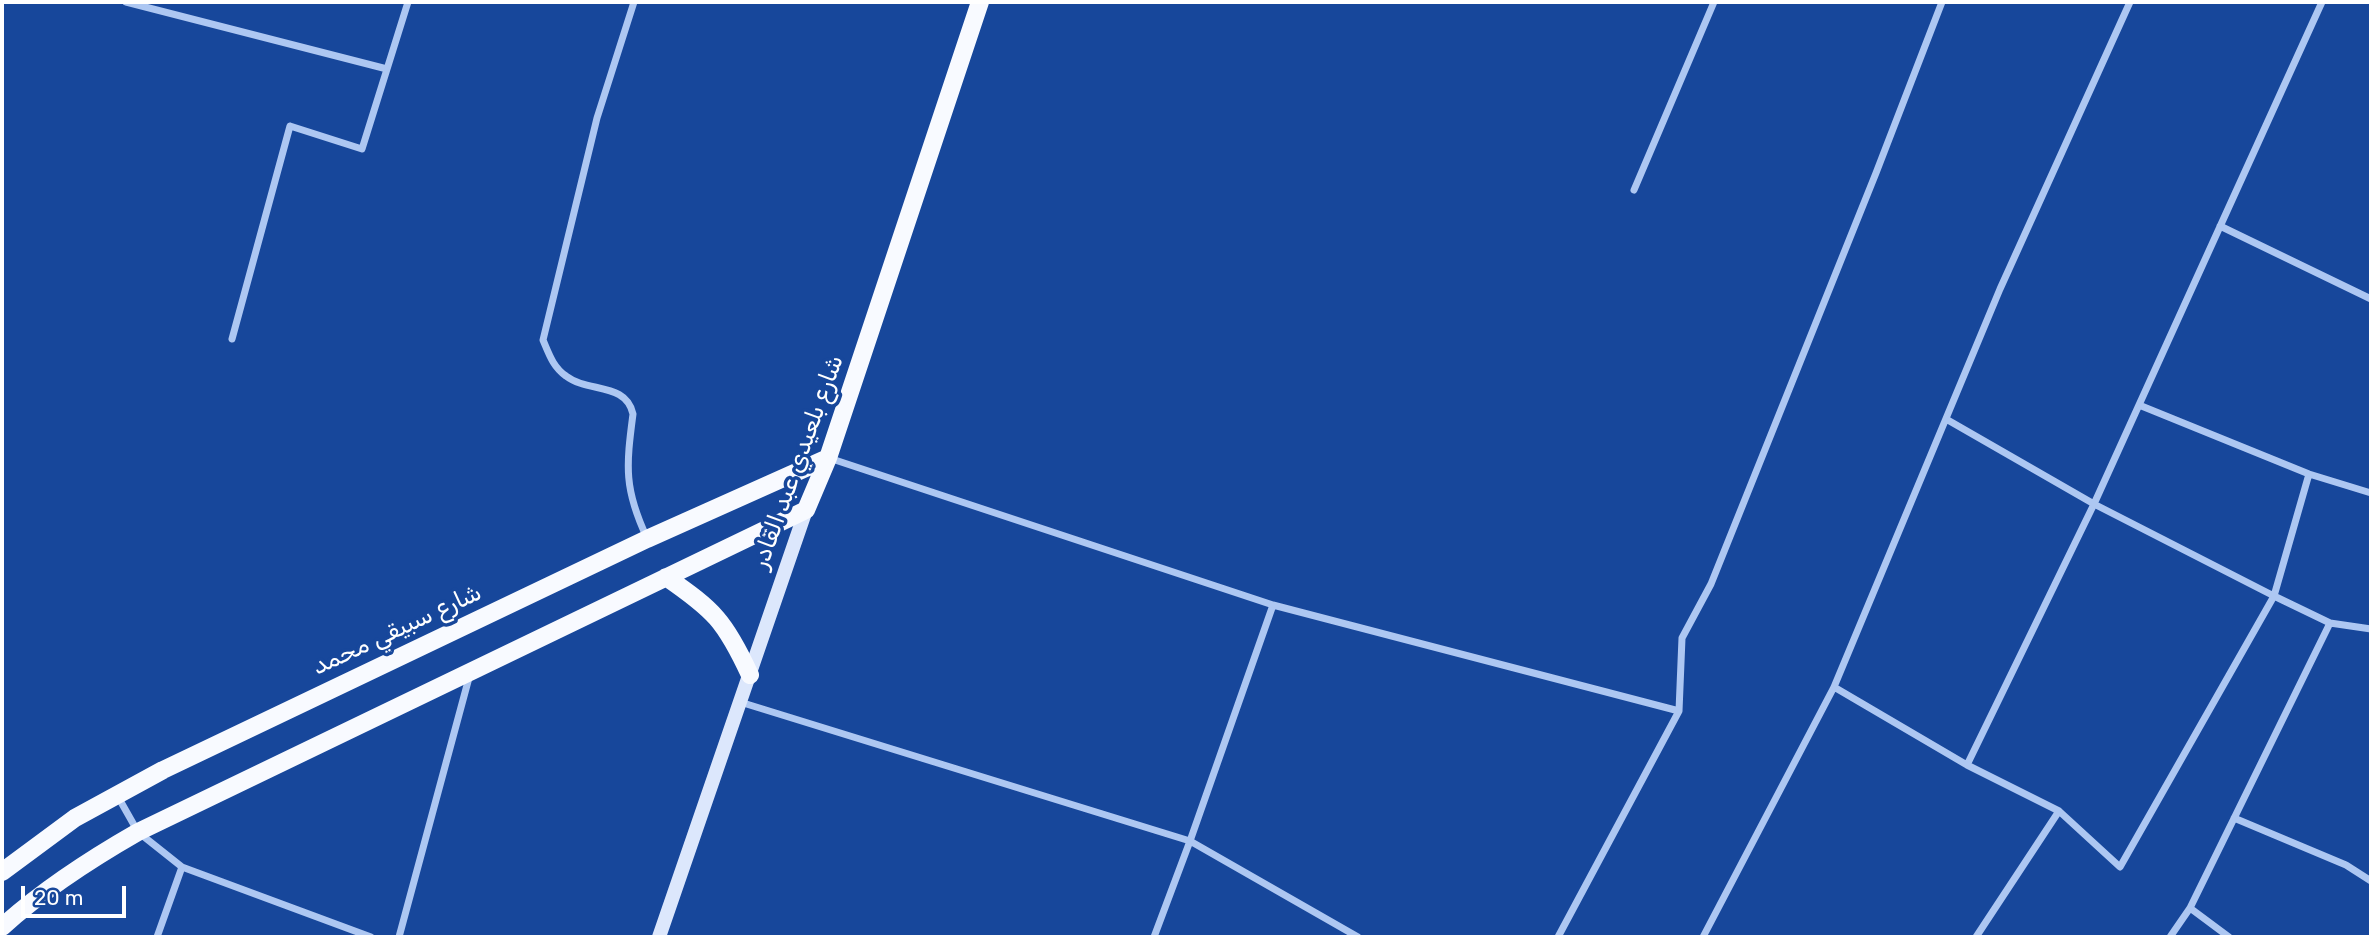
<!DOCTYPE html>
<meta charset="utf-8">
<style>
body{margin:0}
#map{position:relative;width:2373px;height:939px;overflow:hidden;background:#17479b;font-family:Rubik,sans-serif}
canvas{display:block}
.frame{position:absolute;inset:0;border:4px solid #fff;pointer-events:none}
.scale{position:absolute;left:21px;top:886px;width:105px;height:32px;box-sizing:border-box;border:4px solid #fff;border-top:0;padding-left:9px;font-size:21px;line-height:24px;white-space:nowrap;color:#fff;-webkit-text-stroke:5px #17479b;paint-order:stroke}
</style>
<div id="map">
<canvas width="2373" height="939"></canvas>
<div class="frame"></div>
<div class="scale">20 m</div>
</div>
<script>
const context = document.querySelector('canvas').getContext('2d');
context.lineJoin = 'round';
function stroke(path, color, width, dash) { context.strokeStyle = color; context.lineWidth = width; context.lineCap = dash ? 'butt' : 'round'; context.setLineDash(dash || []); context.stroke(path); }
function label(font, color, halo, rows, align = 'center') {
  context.font = font + ' Rubik,Vazirmatn,sans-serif'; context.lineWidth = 7; context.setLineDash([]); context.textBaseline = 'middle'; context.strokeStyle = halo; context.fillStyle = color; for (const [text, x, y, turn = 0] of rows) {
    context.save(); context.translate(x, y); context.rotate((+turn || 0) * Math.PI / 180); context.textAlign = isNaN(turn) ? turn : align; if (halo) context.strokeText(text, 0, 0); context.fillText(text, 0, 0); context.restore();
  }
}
const street = new Path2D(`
 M126,2L387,69
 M634,2L597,118L543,340C549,354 553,367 566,376C588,393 626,382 633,414C626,467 624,489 647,538
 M1634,190L1714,2
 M2220,226L2371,299
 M232,339L290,126L362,149L408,2
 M2139,405L2309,474L2371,493
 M1946,419L2094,504L2274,596L2330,623L2371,629
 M829,458L1273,605L1679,711
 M1834,687L1967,765L2059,811L2120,867L2274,596L2309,474
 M740,702L1190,841L1358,937
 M1967,765L2094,504L2322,2
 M117,795L138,832L182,867L371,937
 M2234,818L2346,865L2371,881
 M2190,908L2229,937
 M157,937L182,867
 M399,937L470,674
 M1154,937L1190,841L1273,605
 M1558,937L1679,711L1682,638L1711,584L1876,173L1942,2
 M1703,937L1834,687L2000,289L2130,2
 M1976,937L2059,811
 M2170,937L2190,908L2330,623`);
const secondary = new Path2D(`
 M659,937L806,510`);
const primary = new Path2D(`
 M666,577C714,610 725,621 750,675
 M2,872L75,818L163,770L647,539L828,458
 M2,927C44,889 89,860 138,832L806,510L828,458L980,2`);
const streetNames = [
 ["شارع بلعيدي عبد القادر",798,462,-70],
 ["شارع سبيقي محمد",397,630,-25]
];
stroke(street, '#adc7f2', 7);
stroke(secondary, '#dce7fc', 14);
stroke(primary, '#f8faff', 18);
label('24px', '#fff', '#17479b', streetNames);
</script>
